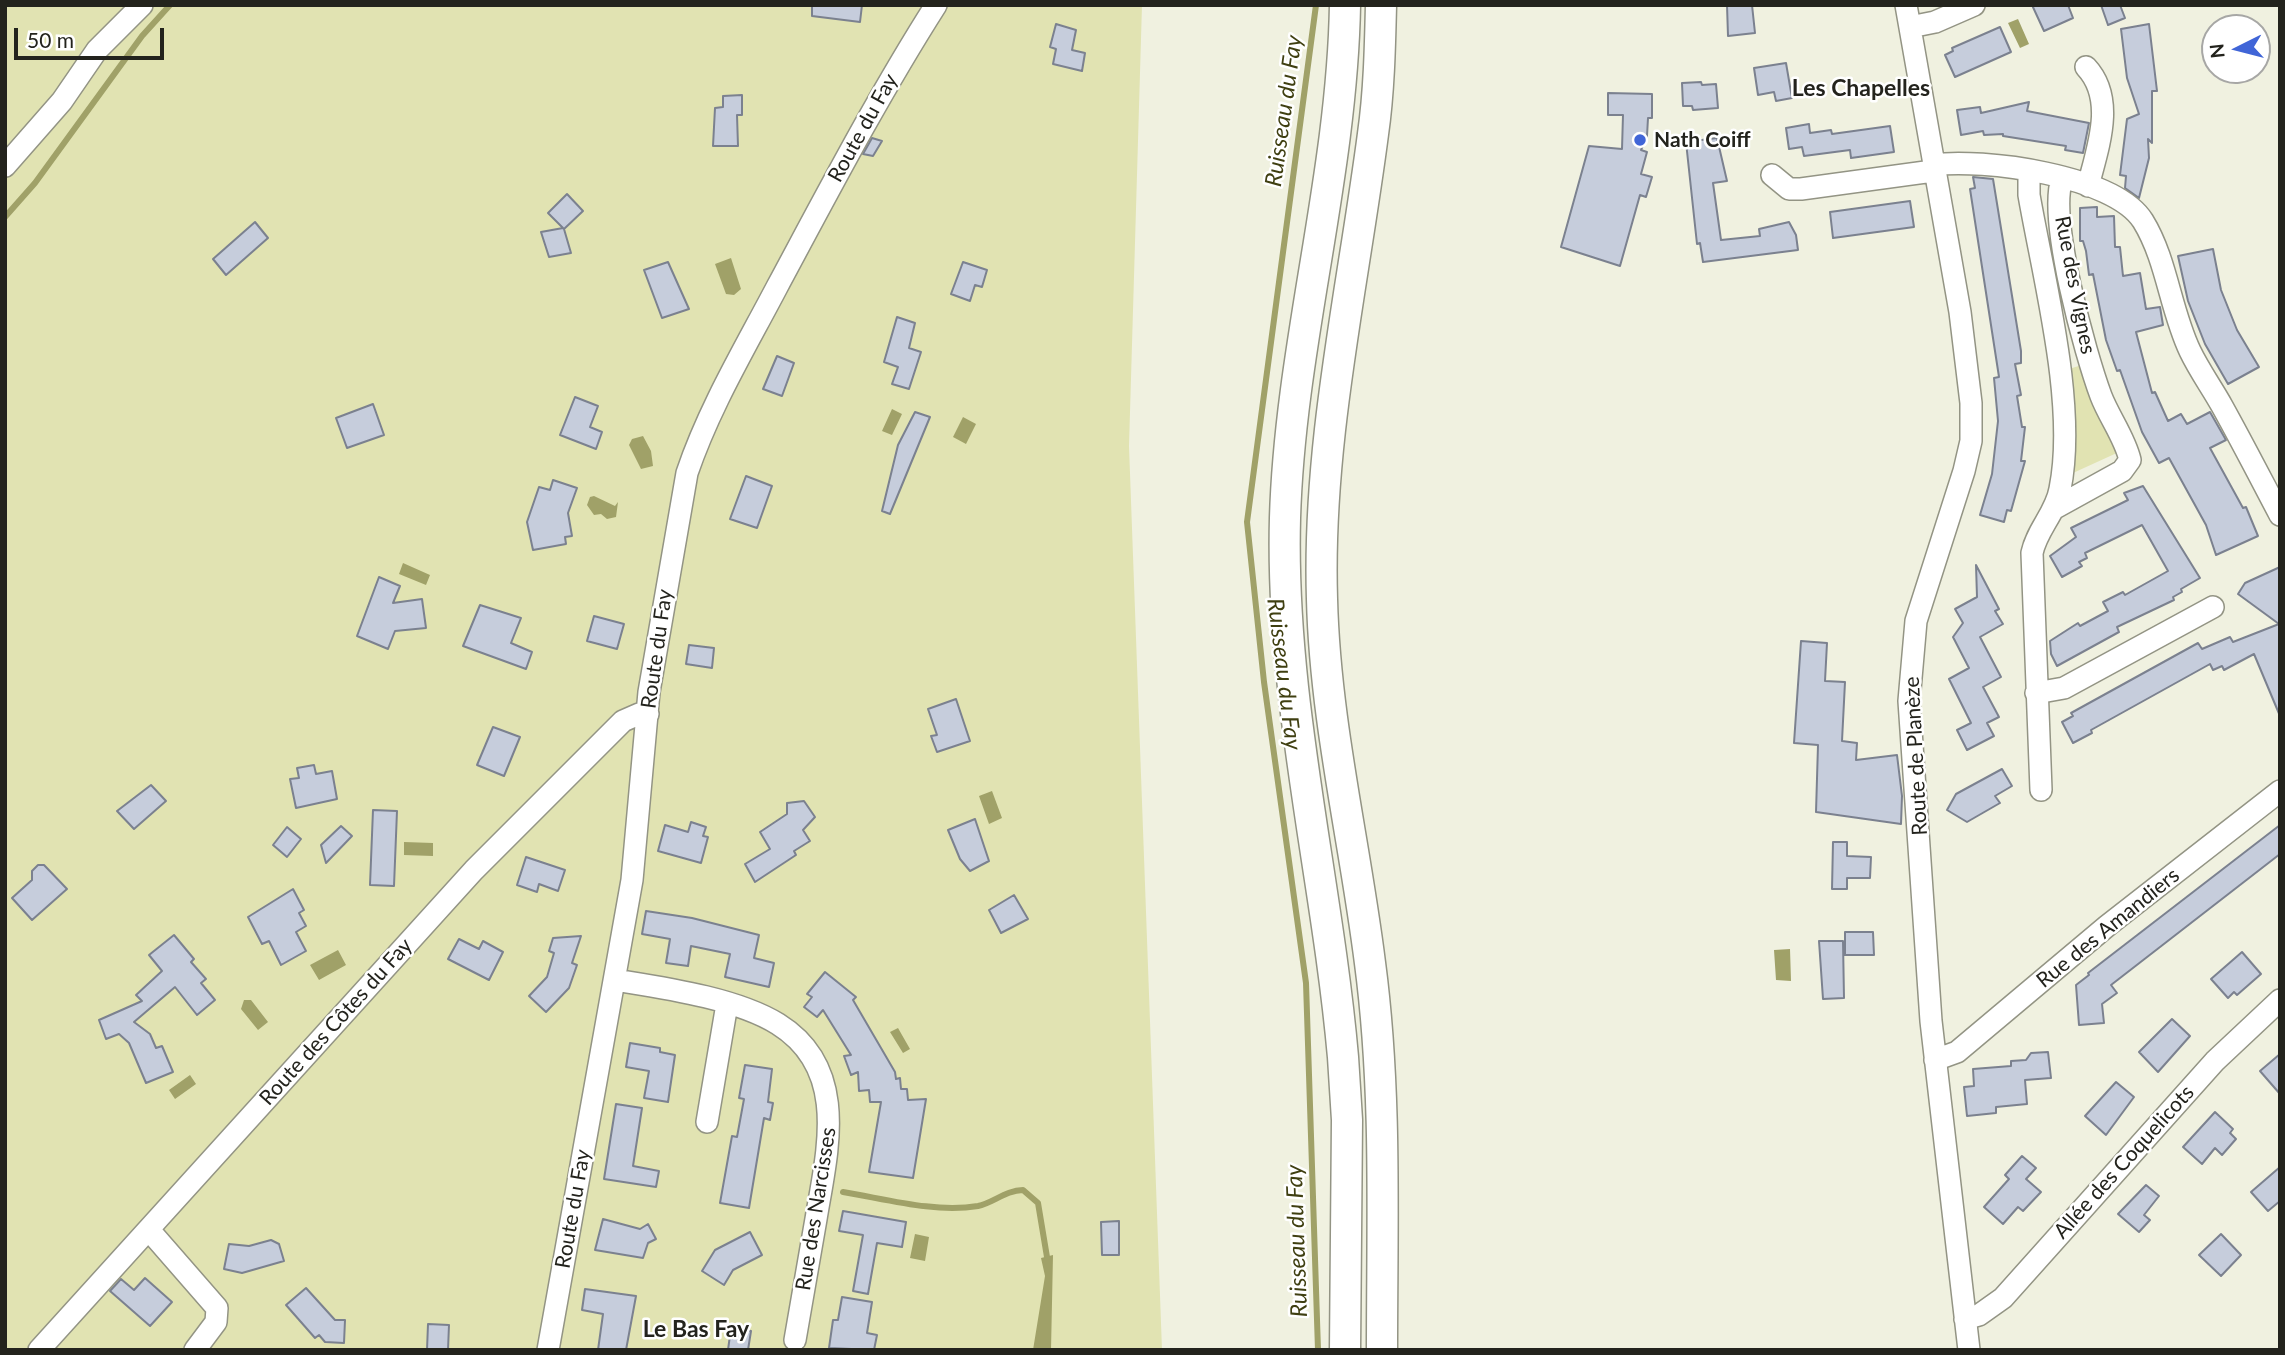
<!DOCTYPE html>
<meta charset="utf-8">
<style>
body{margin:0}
#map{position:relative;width:2285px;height:1355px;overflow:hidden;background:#f0f1e0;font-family:Lato,sans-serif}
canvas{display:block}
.frame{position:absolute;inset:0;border:7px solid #23231d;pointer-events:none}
.north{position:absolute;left:2201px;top:14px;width:70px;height:70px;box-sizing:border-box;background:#fff;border:2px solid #a7a7a5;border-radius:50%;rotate:264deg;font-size:19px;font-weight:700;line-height:28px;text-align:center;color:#23231d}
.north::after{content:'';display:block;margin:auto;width:24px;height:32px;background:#4065d7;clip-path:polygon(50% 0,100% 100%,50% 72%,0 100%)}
.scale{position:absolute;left:14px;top:28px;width:150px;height:32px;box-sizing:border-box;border:4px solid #23231d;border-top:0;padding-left:9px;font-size:21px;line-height:24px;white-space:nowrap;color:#23231d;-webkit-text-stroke:5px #fff;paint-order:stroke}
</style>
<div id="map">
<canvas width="2285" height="1355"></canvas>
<div class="frame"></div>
<div class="north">N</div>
<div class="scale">50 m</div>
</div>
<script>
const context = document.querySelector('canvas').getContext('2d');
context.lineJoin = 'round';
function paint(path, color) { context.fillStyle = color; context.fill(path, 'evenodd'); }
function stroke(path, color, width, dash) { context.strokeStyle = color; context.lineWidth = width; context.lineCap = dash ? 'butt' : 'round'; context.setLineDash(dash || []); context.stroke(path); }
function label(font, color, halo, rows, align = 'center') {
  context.font = font + ' Lato,sans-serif'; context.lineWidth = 5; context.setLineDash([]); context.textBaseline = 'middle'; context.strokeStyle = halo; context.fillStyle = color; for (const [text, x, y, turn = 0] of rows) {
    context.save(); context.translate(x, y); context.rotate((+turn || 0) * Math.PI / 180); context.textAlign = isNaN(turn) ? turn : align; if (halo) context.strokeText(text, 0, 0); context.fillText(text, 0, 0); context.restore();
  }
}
const green = new Path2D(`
 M5,5H1142L1129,446L1162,1350H5Z
 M2085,364L2119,452L2073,473L2069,369Z`);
const water = new Path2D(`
 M2018,19L2029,44L2020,48L2008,23Z
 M731,258L741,289L734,295L726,294L715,264Z
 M892,409L902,414L892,435L882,431Z
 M963,417L976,424L966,444L953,437Z
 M643,436L651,451L653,466L641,469L629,445L632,439Z
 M594,496L615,506L618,502L616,517L607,519L601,514L594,515L587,505L590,497Z
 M403,563L430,575L426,585L399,574Z
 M992,791L1002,818L989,824L979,796Z
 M404,842L433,843V856L404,855Z
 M1790,949L1791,981L1776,980L1774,950Z
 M338,950L346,965L319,980L310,965Z
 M244,1000H251L268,1022L258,1030L241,1009Z
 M898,1028L910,1049L903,1053L890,1032Z
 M190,1075L196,1084L175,1099L169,1090Z
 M915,1234L929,1237L925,1261L910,1258Z
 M1053,1255L1051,1350H1033L1045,1276L1041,1258Z`);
const stream = new Path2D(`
 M1316,5L1247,522L1264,682L1306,983L1318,1350
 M5,217L35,183L142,36L170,5
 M843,1192C886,1199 934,1213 978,1206C993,1203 1006,1190 1023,1190L1038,1203L1047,1257`);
const building = new Path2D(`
 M812,5H862L860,22L812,16Z
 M1727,5H1752L1755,33L1728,36Z
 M2032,5H2068L2073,18L2044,31Z
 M2101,5H2120L2125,18L2108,25Z
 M1056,24L1076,30L1072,50L1085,53L1082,71L1053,64L1056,49L1050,47Z
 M2149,24L2157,91H2152V143L2148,139L2149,158L2139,198L2125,188L2126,176L2120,175L2127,119L2139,114L2127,78L2121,29Z
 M2000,27L2011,52L1955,77L1945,55L1953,51L1952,48Z
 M1786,63L1792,98L1776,101L1774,92L1758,95L1754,68Z
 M1701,82L1702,85L1716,84L1718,108L1693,110L1692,106H1683L1682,83Z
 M1608,93L1652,94V118H1648L1647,136L1641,150L1647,152L1641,174L1652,177L1646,197L1640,195L1620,266L1561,247L1589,146L1622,149L1623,115H1608Z
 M742,95V115H737L738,146H713L715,108L723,107V96Z
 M2029,102L2027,111L2089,123L2083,153L2065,150L2066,146L2003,136V134L1984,135L1983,131L1961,135L1957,110L1980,107L1981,113Z
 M1809,124L1810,133L1831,130L1832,134L1890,126L1894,152L1851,158L1850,150L1804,156L1802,147L1789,149L1786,128Z
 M872,138L882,141L873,156L863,154Z
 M1717,138L1727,181L1713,183L1721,240L1760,236L1759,229L1789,222L1796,235L1798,250L1703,262L1700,243L1697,244L1686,142Z
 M1973,177L1993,179L2021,351V363L2015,364L2021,395L2017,396L2022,427H2025L2021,461H2025L2011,511L2007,510L2004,522L1980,515L1992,474L1998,421L1994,378L1999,377L1970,189L1975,188Z
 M567,194L583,211L564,229L571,253L549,257L541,232L563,228L548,213Z
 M1910,201L1914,227L1833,238L1830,212Z
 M2097,207V217L2114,216L2115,247H2120L2123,276L2140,273L2146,309L2160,307L2163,325L2136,332L2152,393L2155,392L2168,421L2181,414L2187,424L2210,412L2226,440L2210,448L2243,508L2246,507L2258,536L2216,555L2206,525L2169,458L2159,463L2142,432L2120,370L2117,371L2106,340L2093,274L2089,275L2086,251L2083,241H2080V208Z
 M255,222L268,238L226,275L213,259Z
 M2213,249L2221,290L2237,330L2259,367L2228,384L2205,344L2188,301L2178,256Z
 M668,262L689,309L662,318L644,270Z
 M963,262L987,270L982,287L975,285L970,301L951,294Z
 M897,317L915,323L909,348L921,352L909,389L892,384L898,367L884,362Z
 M777,356L794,363L782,396L763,389Z
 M575,397L598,406L590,427L602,432L596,449L560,435Z
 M373,404L384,435L347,448L336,418Z
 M915,412L930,417L890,514L882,511L898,445Z
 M746,476L772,486L757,528L730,519Z
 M553,480L577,488L568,513L572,536L565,537L566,544L533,550L527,522L539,487L550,490Z
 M2143,486L2200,578L2181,589L2182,592L2173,597L2174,600L2117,627L2119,632L2057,666L2051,654L2050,641L2078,623L2080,626L2108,611L2103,602L2123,592L2125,595L2168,571L2142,525L2085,553L2087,558L2079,562L2082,566L2062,577L2050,556L2076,537L2071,528L2128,500L2124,493Z
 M1976,565L1999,609L1995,611L2003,624L1980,637L2001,677L1983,687L1999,717L1987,723L1994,736L1967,750L1957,730L1971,723L1949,679L1969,668L1953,637L1963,623L1955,609L1977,597Z
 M2280,567V716L2254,654L2224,670L2222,666L2213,670L2210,664L2091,730L2092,733L2073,743L2062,722L2073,716L2071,713L2198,643L2202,649L2230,637L2233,642L2279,624L2238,594L2245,583Z
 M379,577L400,586L393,603L422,599L426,628L395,631L388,649L357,636Z
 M480,605L521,618L511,643L532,652L526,669L463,646Z
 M594,616L624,624L617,649L587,641Z
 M1801,641L1827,643L1825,681L1845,682L1842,741L1857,743L1856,760L1897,755L1902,796L1901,824L1816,812L1818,745L1794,743Z
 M689,645L714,648L712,668L686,664Z
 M956,699L970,741L937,752L931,736L937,735L928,709Z
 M493,727L520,737L504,776L477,765Z
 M314,765L316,774L332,771L337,799L296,808L290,779L299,778L297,768Z
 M2002,769L2012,786L1995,796L2000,803L1967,822L1947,810L1956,794Z
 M151,785L166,801L134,829L117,811Z
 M804,801L815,817L803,830L810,841L794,851L796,855L755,882L745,864L770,849L760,832L787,814V803Z
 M373,810L397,811L394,886L370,885Z
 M975,819L989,861L970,871L960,859L948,830Z
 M691,822L706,827L703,836L708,837L701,863L658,851L665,825L688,832Z
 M2280,825V854L2111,985L2117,993L2102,1004L2104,1023L2079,1025L2076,985L2089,975L2088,973Z
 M341,826L352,836L326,863L321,845Z
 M287,827L301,839L287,857L273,845Z
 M1833,842H1847V856L1871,857L1870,878H1847V889H1832Z
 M526,857L565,870L558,891L539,884L537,892L517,885Z
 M38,865H44L67,889L32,920L12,898L32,880V871Z
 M293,889L304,910L299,913L306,926L296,932L306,951L281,965L269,941L262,944L248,917Z
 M1014,895L1028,919L1001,933L989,910Z
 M646,911L692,918L759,935L754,958L774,963L769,987L725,977L730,954L691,946L688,966L666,963L670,939L642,934Z
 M1845,932H1873L1874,955H1845Z
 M174,935L194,959L191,962L206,979L201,983L215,1000L197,1015L175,987L134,1022L150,1034L156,1048L162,1046L173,1072L146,1083L129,1043L119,1034L106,1039L99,1020L142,1001L136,995L162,971L149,955Z
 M581,936L572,963L577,965L569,988L546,1012L529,996L547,977L554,953L549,951L553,938Z
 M459,939L479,949L483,941L503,952L489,980L448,959Z
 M1819,941H1843L1844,998L1823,999Z
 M2242,952L2261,974L2237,995L2234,992L2228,998L2211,979Z
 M825,972L856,997L853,1000L895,1072L896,1079L900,1078L901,1089H907L908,1100L926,1099L913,1178L869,1172L881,1102H870L869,1090L859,1091L858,1072L851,1075L844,1056L851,1055L823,1010L817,1017L804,1007L812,997L807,994Z
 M2172,1019L2190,1036L2158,1072L2139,1052Z
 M630,1043L660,1048V1052L675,1055L668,1102L644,1098L649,1071L626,1067Z
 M2048,1052L2051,1078L2025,1080L2027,1104L1996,1107V1113L1967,1116L1964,1087L1974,1086L1973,1069L2011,1066V1061L2026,1060L2031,1053Z
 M2280,1054V1094L2260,1071Z
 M745,1065L772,1069L768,1102L773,1103L770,1120L764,1118L749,1208L720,1203L732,1136L737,1137L744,1099L739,1098Z
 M2116,1082L2134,1097L2106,1135L2085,1116Z
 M616,1104L642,1108L633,1166L659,1171L656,1187L604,1179Z
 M2215,1112L2233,1129L2230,1133L2236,1139L2222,1155L2215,1148L2202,1164L2183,1147Z
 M2022,1156L2036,1168L2026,1179L2041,1192L2023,1211L2018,1207L2003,1224L1984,1207L2009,1179L2005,1175Z
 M2280,1167V1201L2268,1211L2251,1192Z
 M2146,1185L2159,1196L2144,1215L2150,1220L2139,1232L2118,1214Z
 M843,1211L906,1222L902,1247L877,1243L868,1294L853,1291L863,1235L839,1231Z
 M603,1219L640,1229L648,1224L656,1239L648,1243L643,1258L595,1250Z
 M1119,1221V1255H1102L1101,1222Z
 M750,1232L762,1255L733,1270L724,1285L702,1271L715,1250Z
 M2221,1234L2241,1255L2221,1276L2199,1255Z
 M271,1240L279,1244L284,1261L242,1273L224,1269L229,1244L249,1246Z
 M145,1278L172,1302L150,1326L110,1291L121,1279L134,1290Z
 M306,1288L335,1320H345L344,1343L325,1342L319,1335L315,1338L286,1305Z
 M585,1289L636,1296L626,1350H598L603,1314L582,1310Z
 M842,1297L872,1302L867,1333L877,1335L874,1350L829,1348L833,1320H838Z
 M428,1324L449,1325L448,1350H427Z
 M731,1328L751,1331L748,1350H728Z`);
const minor = new Path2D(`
 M1906,5L1960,312L1971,403V441L1964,471L1916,621L1909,701L1931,1021L1969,1350
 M1910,27L1935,22L1974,5
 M2086,67C2116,99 2098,147 2088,186
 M1933,165C1982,158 2114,175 2143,221C2167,260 2170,309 2190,351C2199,370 2212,388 2222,406C2242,442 2261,479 2280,515
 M5,166L62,101L97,50L142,5
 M2029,171V195C2044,281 2077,405 2060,489C2056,513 2037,529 2032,553L2041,790
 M1772,175L1789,189H1801L1933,171
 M2055,508L2122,471L2130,460C2125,438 2109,417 2101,396C2085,353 2048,219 2062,179
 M2036,693L2064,688L2213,607
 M615,980C664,988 736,998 778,1024C850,1069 827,1152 816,1219C809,1259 802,1299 795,1340
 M1935,1060L1957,1052L2107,926L2280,791
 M707,1122L727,1004
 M149,1230L217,1308L216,1322L195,1350
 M1965,1319L1979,1315L2003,1298L2215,1061L2280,1000
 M39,1350L474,870L623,721L639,714H648
 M548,1350L632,880L649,692L687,473C709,408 745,348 777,287C828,192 878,96 936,5`);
const highway = new Path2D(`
 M1345,5C1342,178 1290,346 1285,518C1280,700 1327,877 1343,1057L1347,1120L1345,1350
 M1381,5C1380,48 1379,92 1373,134C1353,288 1317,443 1322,599C1325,722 1355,842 1370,963C1387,1091 1382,1221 1382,1350`);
const markers = [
 [1640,140,7,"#4065d7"]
];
const streetNames = [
 ["Route du Fay",863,128,-61],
 ["Rue des Vignes",2075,285,79],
 ["Route du Fay",657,649,-82],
 ["Route de Planèze",1916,756,-93],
 ["Rue des Amandiers",2108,928,-39],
 ["Route des Côtes du Fay",336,1022,-48],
 ["Allée des Coquelicots",2124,1162,-48],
 ["Route du Fay",573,1209,-80],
 ["Rue des Narcisses",816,1209,-81]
];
const poiNames = [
 ["Nath Coiff",1654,140]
];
const neighbourhoodNames = [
 ["Les Chapelles",1861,89],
 ["Le Bas Fay",696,1330]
];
const waterNames = [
 ["Ruisseau du Fay",1284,111,-82],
 ["Ruisseau du Fay",1284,674,83],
 ["Ruisseau du Fay",1297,1241,-92]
];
paint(green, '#e1e3b2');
paint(water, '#a0a168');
stroke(stream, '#a0a168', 6);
paint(building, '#c6cddc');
stroke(building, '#7b818f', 2);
stroke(minor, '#939484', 24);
stroke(highway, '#939484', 33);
stroke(minor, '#fff', 21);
stroke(highway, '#fff', 30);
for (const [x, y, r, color] of markers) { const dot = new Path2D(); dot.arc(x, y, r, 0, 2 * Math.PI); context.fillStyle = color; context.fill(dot); stroke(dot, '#fff', 2.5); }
label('21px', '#23231d', '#fff', streetNames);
label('bold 21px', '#23231d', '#fff', poiNames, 'left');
label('bold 23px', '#23231d', '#fff', neighbourhoodNames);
label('italic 23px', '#3f3f11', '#fff', waterNames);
</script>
